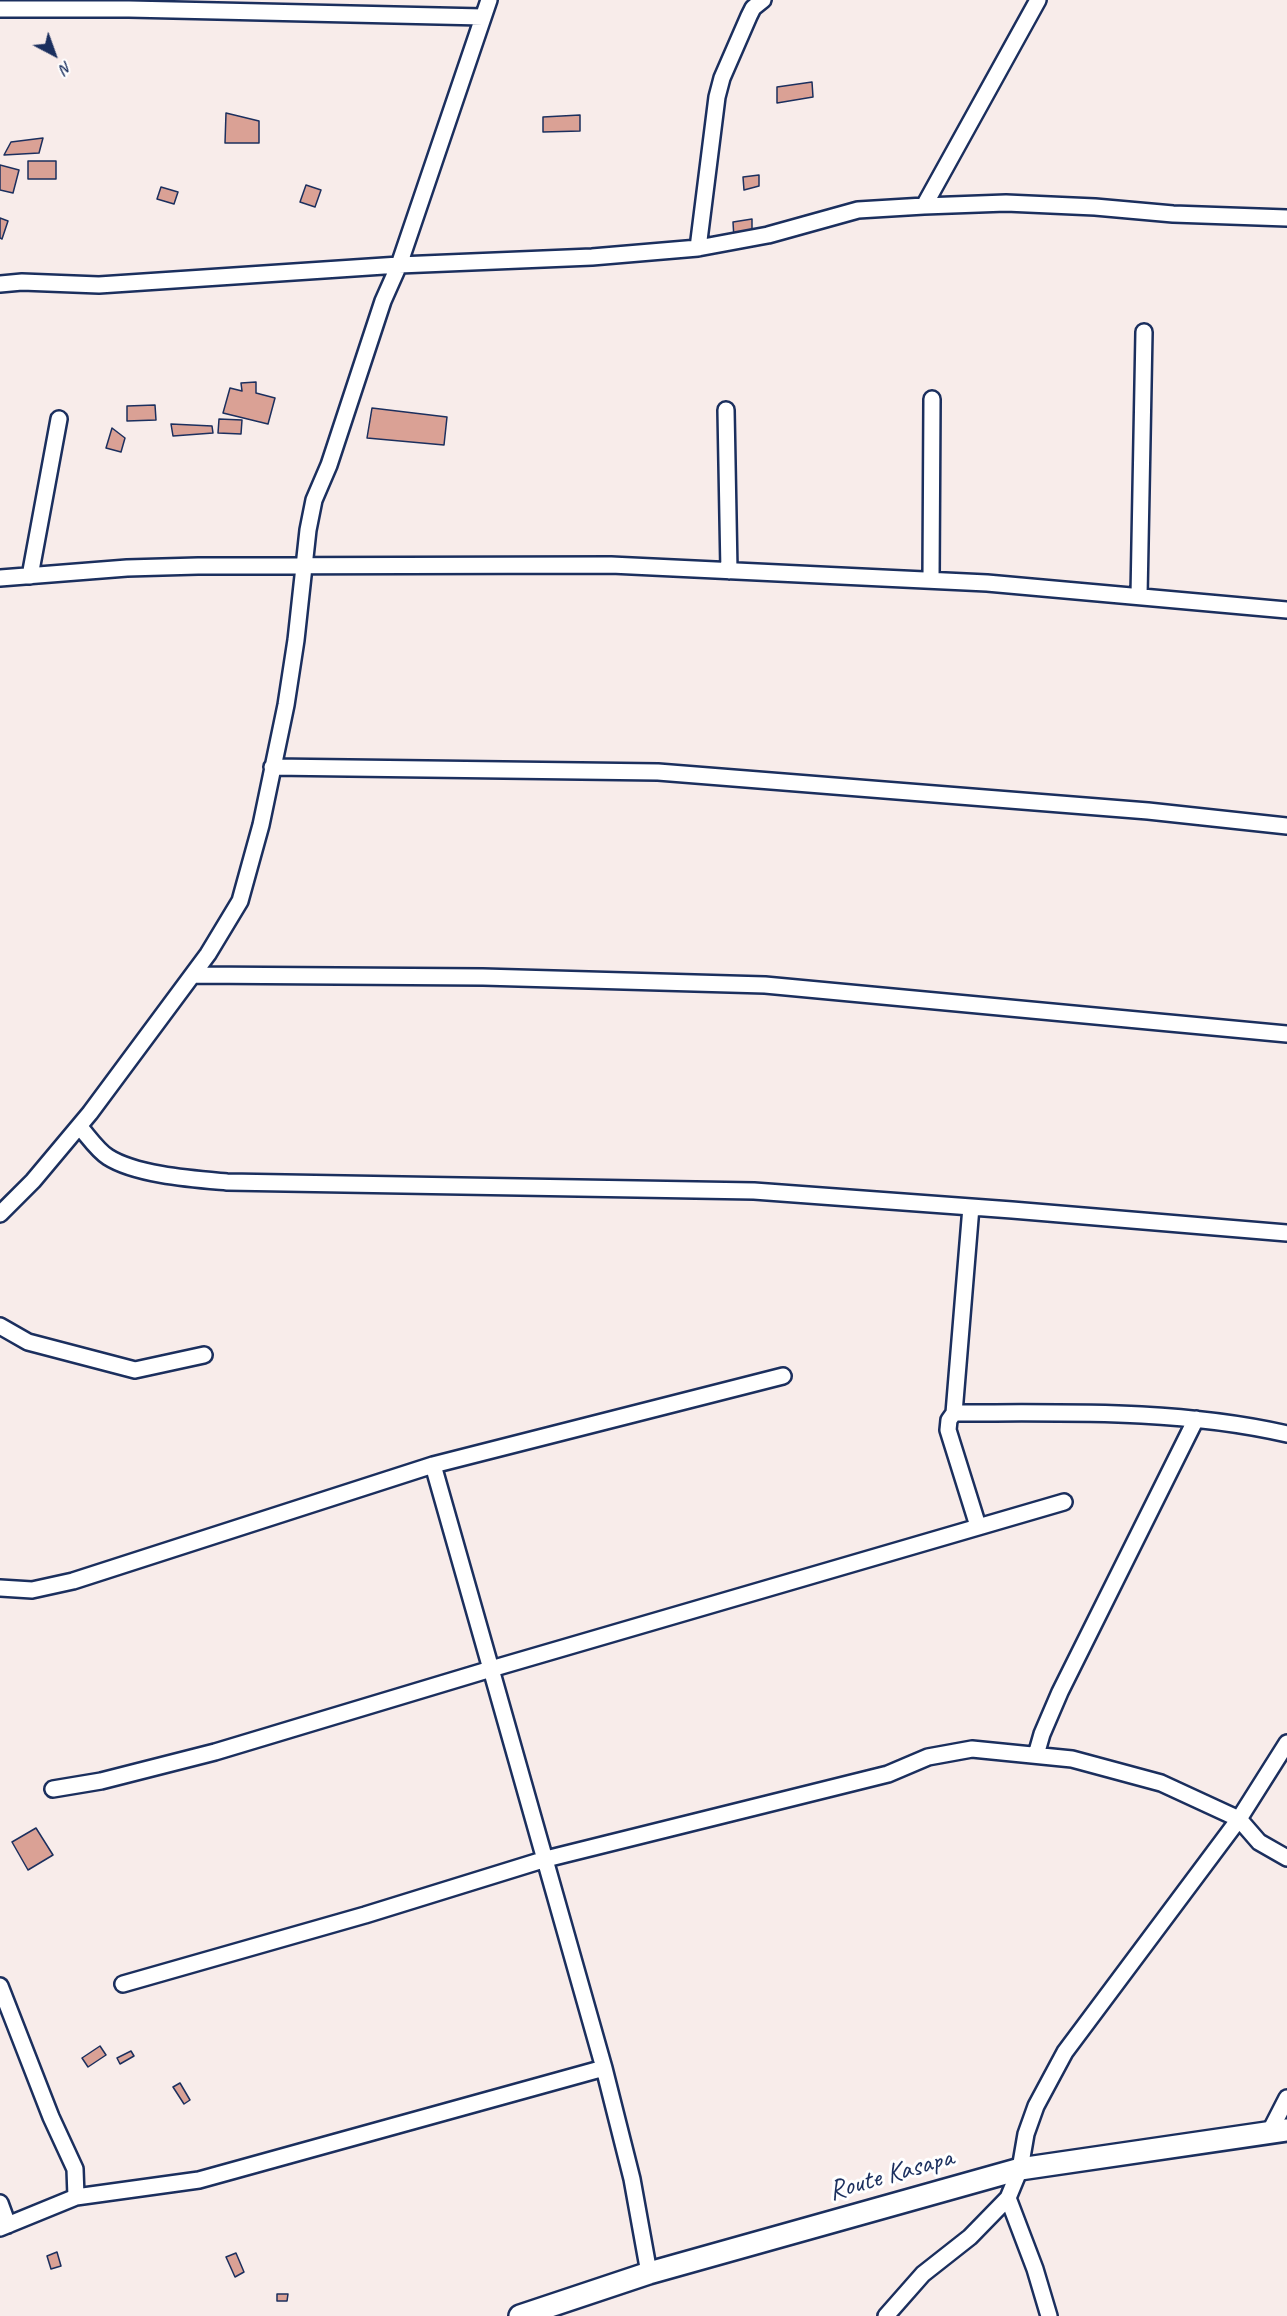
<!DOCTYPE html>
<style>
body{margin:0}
#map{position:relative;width:1287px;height:2316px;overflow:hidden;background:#f8ecea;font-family:Caveat,sans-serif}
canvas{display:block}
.north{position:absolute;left:24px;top:24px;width:60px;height:60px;-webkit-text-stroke:4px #fff;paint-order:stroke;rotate:139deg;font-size:16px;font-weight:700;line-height:24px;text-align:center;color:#1b2f5e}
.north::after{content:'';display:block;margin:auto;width:21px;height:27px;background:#1b2f5e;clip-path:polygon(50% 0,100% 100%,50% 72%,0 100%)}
</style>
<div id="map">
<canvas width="1287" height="2316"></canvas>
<div class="north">N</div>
</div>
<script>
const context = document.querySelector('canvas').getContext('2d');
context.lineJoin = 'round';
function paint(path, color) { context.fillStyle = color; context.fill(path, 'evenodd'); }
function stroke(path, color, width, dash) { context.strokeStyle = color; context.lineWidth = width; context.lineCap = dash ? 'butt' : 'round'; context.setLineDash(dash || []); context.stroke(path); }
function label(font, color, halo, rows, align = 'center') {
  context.font = font + ' Caveat,sans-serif'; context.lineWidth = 6; context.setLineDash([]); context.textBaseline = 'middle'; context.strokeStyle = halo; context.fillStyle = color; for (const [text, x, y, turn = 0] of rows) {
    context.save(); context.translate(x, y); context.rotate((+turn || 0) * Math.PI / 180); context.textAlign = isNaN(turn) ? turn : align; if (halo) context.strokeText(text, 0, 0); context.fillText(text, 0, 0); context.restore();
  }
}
const building = new Path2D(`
 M812,82L813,97L777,103V87Z
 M226,113L259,121V143H225Z
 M580,115V131L543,132V117Z
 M43,138L39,153L4,155L11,142Z
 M28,161H56V179H28Z
 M0,165L19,170L13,193L0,190Z
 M759,175V186L744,190L743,177Z
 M306,185L321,190L315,207L300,202Z
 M161,187L178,192L174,204L157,199Z
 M0,218L8,221L2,239L0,238Z
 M752,219V234L734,239L733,222Z
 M256,382V393L275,398L268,424L223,413L230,388L242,391L241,383Z
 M155,405L156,420L127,421V406Z
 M372,408L447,417L444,445L367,438Z
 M219,419L242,420L241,434L218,433Z
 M171,424L212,426L213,433L173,436Z
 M112,428L125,438L121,452L106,448Z
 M36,1828L53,1855L28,1870L12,1842Z
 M100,2046L106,2055L88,2067L82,2058Z
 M131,2051L134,2056L120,2064L117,2058Z
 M180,2083L190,2100L184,2104L173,2087Z
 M57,2252L61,2266L51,2269L47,2256Z
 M236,2253L244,2272L235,2277L226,2257Z
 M277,2294H288L287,2301H277Z`);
const street = new Path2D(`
 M0,9H129L483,17
 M924,206L1038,0
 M698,248L717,97L722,78L749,16L753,8L763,0
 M0,284L22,282L99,285L399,265L592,257L698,248L768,235L858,210L924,206L1006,203L1095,207L1173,214L1287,218
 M726,410L729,571
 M30,576L59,419
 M0,578L127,568L198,566L611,565L987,583L1287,610
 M931,580L932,399
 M1139,596L1144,332
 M272,767L658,772L1148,811L1287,826
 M193,975L483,977L765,985L1287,1034
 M79,1126C88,1136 97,1150 108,1157C136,1175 194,1179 227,1182L754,1191L1012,1210L1287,1233
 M971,1207L954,1413L949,1420L948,1430L978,1526
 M0,1214L33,1181L90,1113L208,954L240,901L261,825L286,705L296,640L308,530L314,500L329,465L383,301L399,265L489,0
 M0,1326L28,1342L135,1370L204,1355
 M954,1413C1066,1413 1177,1409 1287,1434
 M433,1465L491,1669L1064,1502
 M0,1588L32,1590L73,1581L433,1465L783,1376
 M1036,1755L1042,1734L1060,1692L1196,1419
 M53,1789L101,1781L215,1752L491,1669L604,2068L632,2179L649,2273
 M123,1984L365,1915L546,1859L888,1774L928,1757L972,1749L1072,1759L1161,1783L1239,1819L1259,1842L1287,1858
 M0,1986L51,2117L75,2169L76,2197
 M1269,2133L1287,2098
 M0,2203L8,2225
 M0,2228L76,2197L199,2180L604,2068
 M886,2316L923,2274L970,2237L1008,2198
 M1049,2316L1035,2269L1008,2198L1020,2169L1026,2134L1036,2106L1065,2052L1239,1819L1287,1743`);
const secondary = new Path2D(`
 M520,2316L649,2273L1020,2169L1287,2130`);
const streetNames = [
 ["Route Kasapa",891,2175,-16]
];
paint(building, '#daa195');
stroke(building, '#1b2f5e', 1.5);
stroke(street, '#1b2f5e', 20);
stroke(secondary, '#1b2f5e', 26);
stroke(street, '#fff', 15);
stroke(secondary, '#fff', 21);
label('28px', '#1b2f5e', '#fff', streetNames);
</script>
